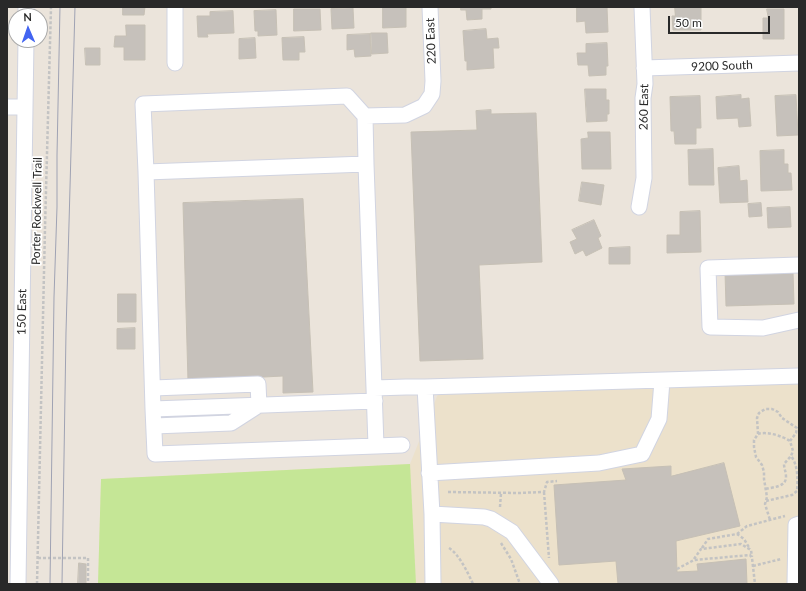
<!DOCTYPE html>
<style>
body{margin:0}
#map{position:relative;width:806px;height:591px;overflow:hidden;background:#ebe4db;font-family:Lato,sans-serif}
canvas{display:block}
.frame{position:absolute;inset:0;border:8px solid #292929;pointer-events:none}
.north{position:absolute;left:8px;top:8px;width:40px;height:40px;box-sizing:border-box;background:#fff;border:1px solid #a9a9a9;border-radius:50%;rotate:358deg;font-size:11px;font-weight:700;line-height:16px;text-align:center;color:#292929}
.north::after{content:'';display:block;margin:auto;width:14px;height:18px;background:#4264f1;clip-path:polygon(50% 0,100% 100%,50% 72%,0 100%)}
.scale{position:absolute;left:668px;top:16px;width:102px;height:18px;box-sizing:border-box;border:2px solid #292929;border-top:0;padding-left:5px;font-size:12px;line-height:14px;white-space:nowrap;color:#292929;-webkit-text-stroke:3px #fff;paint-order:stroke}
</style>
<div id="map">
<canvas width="806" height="591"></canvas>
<div class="frame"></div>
<div class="north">N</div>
<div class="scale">50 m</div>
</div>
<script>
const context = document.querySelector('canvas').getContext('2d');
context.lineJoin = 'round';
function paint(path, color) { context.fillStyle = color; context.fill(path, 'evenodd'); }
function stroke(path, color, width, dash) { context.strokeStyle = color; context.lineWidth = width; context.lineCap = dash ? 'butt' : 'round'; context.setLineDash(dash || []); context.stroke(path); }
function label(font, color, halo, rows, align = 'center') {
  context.font = font + ' Lato,sans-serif'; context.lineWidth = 3.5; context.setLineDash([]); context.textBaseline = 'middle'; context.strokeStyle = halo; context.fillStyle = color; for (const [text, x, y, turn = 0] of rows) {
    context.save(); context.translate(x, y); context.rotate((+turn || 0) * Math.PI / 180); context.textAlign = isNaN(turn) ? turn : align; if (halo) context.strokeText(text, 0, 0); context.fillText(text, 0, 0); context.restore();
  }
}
const education = new Path2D(`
 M799,375V584H98L101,479L410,464L440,389Z`);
const pitch = new Path2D(`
 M410,464L416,584H98L101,479Z`);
const building = new Path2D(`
 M123,7H145L144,15H123Z
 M383,7H406V27L383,28Z
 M461,7H491V9H482V19L467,20L466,10H461Z
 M577,7H607L608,32L586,33L585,21L577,22Z
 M675,7H701V30H673L672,16H675Z
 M353,8L354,28L332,29L331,9Z
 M294,9H320L321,30L294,31Z
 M767,9H784V39H763V18H768Z
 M276,10L277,35L258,36V31H255L254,11Z
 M233,11L234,33L207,34L208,37H198L197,16H210V12Z
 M126,25H145V60H124V47H114L115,36H126Z
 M486,29L487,39L498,38L499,48H493L494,68L467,70V61H465L463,31Z
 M371,33H387L388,53L372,54Z
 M370,34L371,56L355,57L354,49L347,50V35Z
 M304,37L305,52H299V60H283L282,38Z
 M255,38L256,58L239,59V39Z
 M607,43L608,66H606V75L589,76L588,65H578L577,53H586V44Z
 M85,48H100V65H86Z
 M585,89H606V100H609V114H607V121L587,122Z
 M741,95V99L749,98L751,126L739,127L738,118L717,119L716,97Z
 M796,95L798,135L777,136L775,96Z
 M700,96L701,128H696V144H675L674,131H671L670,97Z
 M491,110V114L536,113L542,262L479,265L483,359L420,361L411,132L477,130L476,111Z
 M588,132H610L611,169H582L581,139L588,138Z
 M713,149L714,185H689L688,150Z
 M784,150V164H788V173H791L792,190L761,191L760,151Z
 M739,166L740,181L747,180L748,202L720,203L718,168Z
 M582,182L604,185L601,205L579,201Z
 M303,199L313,392L283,393V376L188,381L183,203Z
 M761,203L762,216L749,217L748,204Z
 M790,207L791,227L768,228L767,208Z
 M700,211L701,252L667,253V235H680V212Z
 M594,220L601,236L598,238L602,248L586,256L583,250L575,254L570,242L577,239L572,230Z
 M630,247V264H609V248Z
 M793,271L794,304L726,306L725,272Z
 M118,294H136V322H118Z
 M135,328V349H117V329Z
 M724,463L740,526L676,541L677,572L698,571L697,564L746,559L747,584H618L616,561L559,565L554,485L626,480L622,469L671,466V476Z
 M79,563L86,564V584H78Z`);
const path = new Path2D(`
 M758,434C767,431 782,436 790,441
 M766,489C773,487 786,487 786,477C786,472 784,468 784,464L791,456
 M448,492L518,493L544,492L547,482L557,481
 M544,492L549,558
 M766,501L792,495L797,491C798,479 798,465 791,456L793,451L790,441L796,433L797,428L782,418L778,412L772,409H765L759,413L757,418L758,434L754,440V447L756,457L762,465L764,472V479L767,497L765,504L770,520
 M500,507L501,493
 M737,534L747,526L785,516
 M501,543L511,559L520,584
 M449,548C459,554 468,573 473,584
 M702,548L708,539L737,534L744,539L750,549
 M38,558H88V584
 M694,559L701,549L741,544L751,550L752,557
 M753,566L781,559
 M677,569L694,560L750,555L752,558L755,584
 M37,584L45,228L51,7`);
const minor = new Path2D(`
 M26,16V7
 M175,63V7
 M644,68L799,63
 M347,96L365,116L366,164L146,172L143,104Z
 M7,107H24
 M365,116L405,115L424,106L432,94L433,81L430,7
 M366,164L374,388L406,387H425
 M146,172L153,409
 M639,207L644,178L643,98L645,84L642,7
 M799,265L708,268L710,327L763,328L799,320
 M153,388L258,384L259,405L231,423L154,426
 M374,388L376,446L155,454L153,409L375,401
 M376,446L402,445
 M429,473L599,463L642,454L659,419L662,381
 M432,514L484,517L491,519L512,532L551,584
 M18,584L26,40
 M433,584L432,514L425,387L799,376
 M795,584L796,525L799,524`);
const tram = new Path2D(`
 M50,584L54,297L57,207V155L60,7
 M62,584L66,332L75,7`);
const streetNames = [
 ["220 East",431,41,-92],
 ["9200 South",722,66,-2],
 ["260 East",644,107,-89],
 ["Porter Rockwell Trail",37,211,-89],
 ["150 East",22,312,-89]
];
paint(education, '#ece1cb');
paint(pitch, '#c5e696');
paint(building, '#c6c1bb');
stroke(building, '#c6c0b5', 1);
stroke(minor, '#d1d4e1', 17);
stroke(path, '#c3c3c3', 2.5, [3, 2]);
stroke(minor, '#fff', 15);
stroke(tram, '#9fa2b3', 1);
label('12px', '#292929', '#fff', streetNames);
</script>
